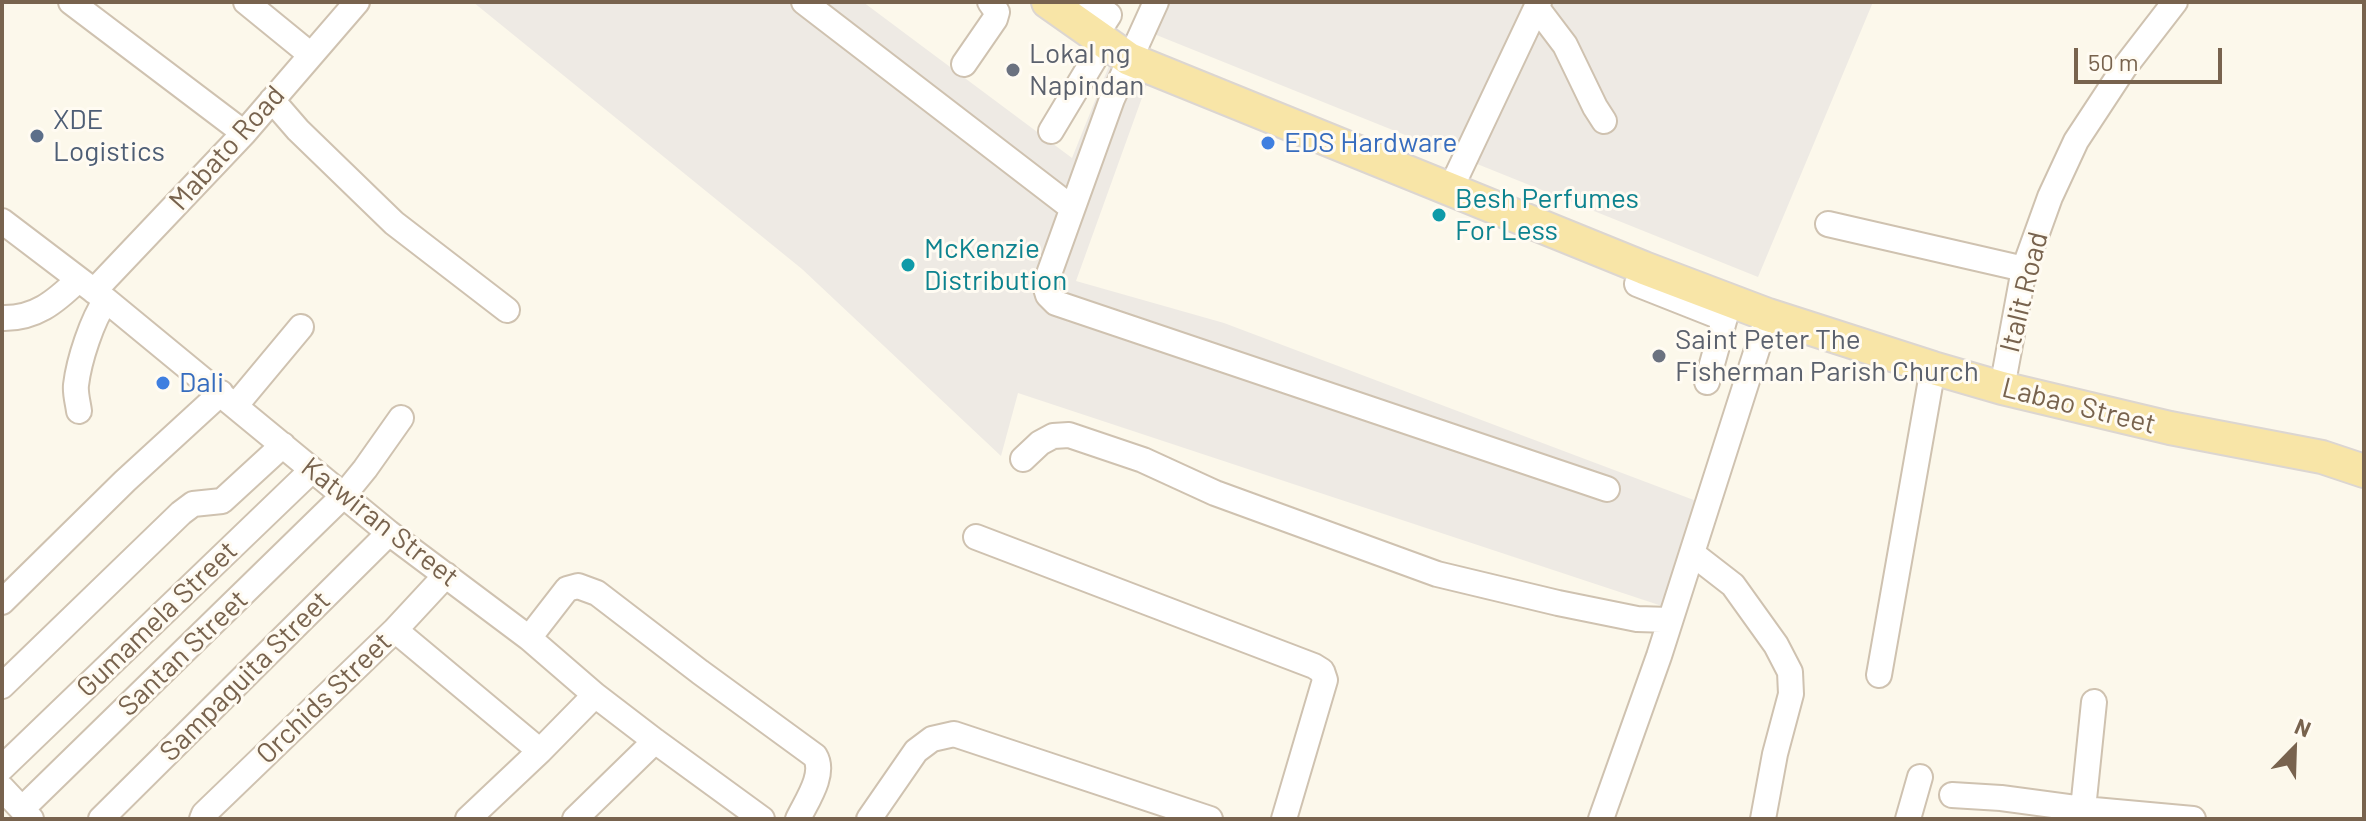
<!DOCTYPE html>
<style>
body{margin:0}
#map{position:relative;width:2366px;height:821px;overflow:hidden;background:#fcf8eb;font-family:Barlow,sans-serif}
canvas{display:block}
.frame{position:absolute;inset:0;border:4px solid #78634e;pointer-events:none}
.north{position:absolute;left:2254px;top:709px;width:80px;height:80px;-webkit-text-stroke:6px #fffbf2;paint-order:stroke;rotate:23deg;font-size:22px;font-weight:700;line-height:32px;text-align:center;color:#78634e}
.north::after{content:'';display:block;margin:auto;width:28px;height:36px;background:#78634e;clip-path:polygon(50% 0,100% 100%,50% 72%,0 100%)}
.scale{position:absolute;left:2074px;top:48px;width:148px;height:36px;box-sizing:border-box;border:4px solid #78634e;border-top:0;padding-left:10px;font-size:24px;line-height:28px;white-space:nowrap;color:#78634e;-webkit-text-stroke:6px #fffbf2;paint-order:stroke}
</style>
<div id="map">
<canvas width="2366" height="821"></canvas>
<div class="frame"></div>
<div class="north">N</div>
<div class="scale">50 m</div>
</div>
<script>
const context = document.querySelector('canvas').getContext('2d');
context.lineJoin = 'round';
function paint(path, color) { context.fillStyle = color; context.fill(path, 'evenodd'); }
function stroke(path, color, width, dash) { context.strokeStyle = color; context.lineWidth = width; context.lineCap = dash ? 'butt' : 'round'; context.setLineDash(dash || []); context.stroke(path); }
function label(font, color, halo, rows, align = 'center') {
  context.font = font + ' Barlow,sans-serif'; context.lineWidth = 6; context.setLineDash([]); context.textBaseline = 'middle'; context.strokeStyle = halo; context.fillStyle = color; for (const [text, x, y, turn = 0] of rows) {
    context.save(); context.translate(x, y); context.rotate((+turn || 0) * Math.PI / 180); context.textAlign = isNaN(turn) ? turn : align; if (halo) context.strokeText(text, 0, 0); context.fillText(text, 0, 0); context.restore();
  }
}
const industrial = new Path2D(`
 M473,2H863L1072,158L1111,61L1148,81L1076,281L1224,323L1699,502L1665,607L1018,393L1001,456L802,269Z
 M1162,2H1873L1758,277L1149,32Z`);
const minor = new Path2D(`
 M71,2L244,133
 M246,2L311,55
 M804,2L1072,208
 M1091,2L1109,15L1096,35
 M1156,2L1112,99L1045,285L1048,295L1056,303L1607,489
 M1537,8L1565,45L1595,107L1604,121
 M964,64L995,19L997,12L990,2
 M272,100L298,130L394,223L507,310
 M1051,131L1105,41
 M1451,188L1539,2
 M2,221L106,300L389,533L529,638L595,695L655,741L762,819
 M1828,224L2024,269
 M1637,284L1723,318
 M94,291L244,133L357,2
 M2,318C35,319 55,302 78,280
 M1707,382L1729,303
 M2002,388L2024,269L2050,197L2076,141L2124,68L2175,2
 M236,405L301,327
 M79,411C78,403 75,393 76,385C79,360 92,320 106,300
 M1023,459L1040,443L1053,436L1069,435L1143,460L1215,493L1437,574L1558,603L1637,619L1670,620
 M976,537L1314,666L1322,671L1325,680L1284,819
 M1693,554L1733,585L1776,645L1790,672L1791,694L1775,754L1763,819
 M2,602L125,481L221,393
 M395,630L540,751
 M529,638L567,589L578,586L597,593L700,672L815,756C826,774 806,802 798,819
 M1879,675L1933,368
 M2,686L181,513L193,504L222,501L283,445
 M2,768L312,470
 M2,788L31,819
 M1952,795L2001,798L2083,809L2193,819
 M22,809L343,496L365,469L401,418
 M2083,809L2094,702
 M101,819L389,533
 M202,819L204,814L395,630L446,575
 M468,819L540,751L595,695
 M575,819L655,741
 M869,819L916,751L932,739L954,734L1210,819
 M1601,819L1659,656L1768,315
 M1908,819L1920,777`);
const major = new Path2D(`
 M1048,2L1129,59L1644,268L1768,315L1933,368L2002,388L2170,428L2322,457L2364,471`);
const markers = [
 [1013,70,8,"#6b7280"],
 [37,136,8,"#5c6f8a"],
 [1268,143,8,"#3f7fe0"],
 [1439,215,8,"#0f9aa8"],
 [908,265,8,"#0f9aa8"],
 [1659,356,8,"#6b7280"],
 [163,383,8,"#3f7fe0"]
];
const worshipNames = [
 ["Lokal ng",1029,54],
 ["Napindan",1029,86],
 ["Saint Peter The",1675,340],
 ["Fisherman Parish Church",1675,372]
];
const serviceNames = [
 ["XDE",53,120],
 ["Logistics",53,152]
];
const shopNames = [
 ["EDS Hardware",1284,143],
 ["Dali",179,383]
];
const streetNames = [
 ["Mabato Road",227,148,-48],
 ["Italit Road",2024,292,-76],
 ["Labao Street",2079,406,14],
 ["Katwiran Street",380,522,38],
 ["Gumamela Street",157,619,-44],
 ["Santan Street",183,653,-44],
 ["Sampaguita Street",245,676,-45],
 ["Orchids Street",324,698,-44]
];
const cultureNames = [
 ["Besh Perfumes",1455,199],
 ["For Less",1455,231],
 ["McKenzie",924,249],
 ["Distribution",924,281]
];
paint(industrial, '#eeeae4');
stroke(minor, '#cfc2b0', 28);
stroke(major, '#dcd6d1', 36);
stroke(minor, '#fff', 24);
stroke(major, '#f8e5a7', 32);
for (const [x, y, r, color] of markers) { const dot = new Path2D(); dot.arc(x, y, r, 0, 2 * Math.PI); context.fillStyle = color; context.fill(dot); stroke(dot, '#fffbf2', 3); }
label('28px', '#5b616d', '#fffbf2', worshipNames, 'left');
label('28px', '#4e5e75', '#fffbf2', serviceNames, 'left');
label('28px', '#366cbe', '#fffbf2', shopNames, 'left');
label('28px', '#78634e', '#fffbf2', streetNames);
label('28px', '#0d838f', '#fffbf2', cultureNames, 'left');
</script>
